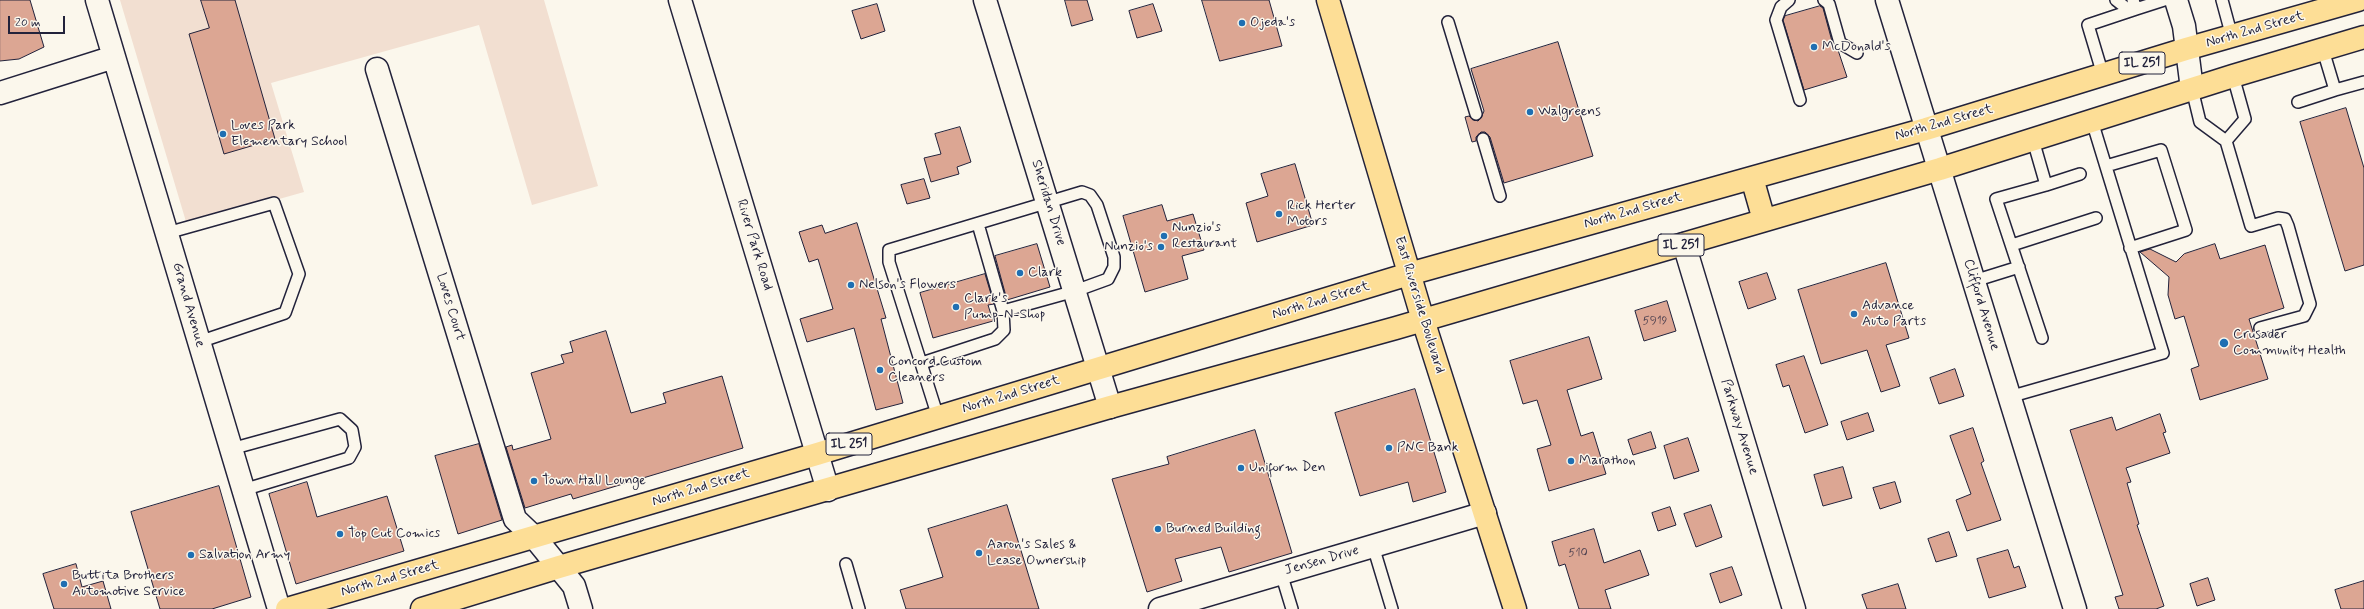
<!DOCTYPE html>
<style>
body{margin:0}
#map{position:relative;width:2364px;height:609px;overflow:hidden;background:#fbf7ec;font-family:Mynerve,sans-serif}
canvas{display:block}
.scale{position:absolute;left:8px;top:16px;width:57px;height:18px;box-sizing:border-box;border:2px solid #22223b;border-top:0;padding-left:5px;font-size:12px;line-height:14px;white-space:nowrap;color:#22223b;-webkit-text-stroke:3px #fbf7ec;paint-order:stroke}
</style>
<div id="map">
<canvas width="2364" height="609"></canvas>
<div class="scale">20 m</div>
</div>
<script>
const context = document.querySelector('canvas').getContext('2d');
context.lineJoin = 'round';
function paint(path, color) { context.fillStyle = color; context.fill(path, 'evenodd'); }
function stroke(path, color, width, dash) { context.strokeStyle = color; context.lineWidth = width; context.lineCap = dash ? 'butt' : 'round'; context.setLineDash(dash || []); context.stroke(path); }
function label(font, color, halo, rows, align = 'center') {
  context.font = font + ' Mynerve,sans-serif'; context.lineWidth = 3; context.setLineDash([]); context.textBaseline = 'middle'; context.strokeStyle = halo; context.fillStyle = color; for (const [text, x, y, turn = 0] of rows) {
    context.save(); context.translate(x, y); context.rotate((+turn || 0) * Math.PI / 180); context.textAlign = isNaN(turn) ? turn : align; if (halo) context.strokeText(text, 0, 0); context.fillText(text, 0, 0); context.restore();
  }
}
const built = new Path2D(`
 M120,0H544L598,186L532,205L479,25L271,83L304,192L187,225Z`);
const building = new Path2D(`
 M0,0H30L44,47L19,59L0,61Z
 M201,0H235L275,139L224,154L189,34L209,28Z
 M1065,0H1087L1093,20L1072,26Z
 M1202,0H1269L1282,46L1220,61Z
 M877,4L885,31L861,39L852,11Z
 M1153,4L1162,31L1137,38L1129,11Z
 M1820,6L1823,8L1833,45L1838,50L1847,77L1804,90L1783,20L1785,16Z
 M1558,42L1593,156L1504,183L1490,137L1485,132H1481L1476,137V141L1472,142L1465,117L1469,116L1472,119L1478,121L1481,118L1484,111L1471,69Z
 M2346,108L2364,168V265L2345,271L2300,122Z
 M960,127L971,162L957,167L959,174L931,182L924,158L941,154L935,134Z
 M1295,164L1313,225L1257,242L1246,203L1268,196L1261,174Z
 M924,179L930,198L907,204L901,185Z
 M1162,205L1167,221L1193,214L1204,250L1182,256L1188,279L1145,292L1123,216Z
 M857,223L886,318L881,319L903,403L876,410L854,328L807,342L800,319L833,309L818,259L809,262L799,232L822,225L825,233Z
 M1037,244L1050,287L1007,300L995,256Z
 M2215,244L2220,259L2265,245L2284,308L2249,319L2268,379L2200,400L2191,369L2199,366L2184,316L2175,319L2168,295L2169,277L2140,252L2150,249L2176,262L2184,254Z
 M1886,263L1909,338L1886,345L1900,386L1881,392L1867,350L1821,364L1798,290Z
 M1767,273L1776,299L1748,309L1739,282Z
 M985,274L994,304L988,305L993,321L933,338L920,293Z
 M1667,301L1676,331L1644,341L1635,311Z
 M606,331L631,413L666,403L663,393L722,376L743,448L573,499L571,494L525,508L506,447L512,445L513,450L551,439L531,373L564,363L561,355L573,352L570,342Z
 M1589,337L1602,379L1567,390L1581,436L1593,432L1606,474L1549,491L1537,449L1551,445L1537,400L1523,404L1510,361Z
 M1804,356L1828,425L1805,433L1789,385L1783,387L1776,365Z
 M1955,369L1964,396L1939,404L1930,378Z
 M1415,389L1446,492L1413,502L1408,482L1360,496L1335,413Z
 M1868,413L1874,431L1847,440L1841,422Z
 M2160,414L2166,432L2163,433L2170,453L2126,468L2131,482L2127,483L2139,524L2137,525L2164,606L2156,609H2119L2115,597L2123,595L2070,430L2112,417L2116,430Z
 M1973,428L1984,461L1981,463L2001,520L1967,531L1956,500L1971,494L1950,436Z
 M1255,430L1292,553L1229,572L1221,547L1175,559L1182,581L1147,592L1112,479L1169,464L1167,457Z
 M1651,432L1656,448L1633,455L1628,440Z
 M1688,438L1699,471L1674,479L1664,446Z
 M479,444L502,520L458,534L435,456Z
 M1843,467L1852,498L1823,506L1814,475Z
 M307,482L317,517L387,496L404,551L296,584L269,494Z
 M1895,482L1901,502L1880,509L1873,488Z
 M219,486L251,597L212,609H160L131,512Z
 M1007,505L1039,609H906L900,590L943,577L928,529Z
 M1711,505L1722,537L1696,547L1684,514Z
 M1670,507L1676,525L1658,531L1652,513Z
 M1594,529L1604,563L1640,550L1649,575L1605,590L1611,609H1579L1565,564L1559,566L1552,542Z
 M1949,532L1957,556L1936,562L1928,539Z
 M2008,550L2014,568L2019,566L2026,587L1989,598L1977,559Z
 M76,564L82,587L103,581L111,609H54L43,574Z
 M1732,567L1742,595L1720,603L1710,574Z
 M2208,578L2215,600L2197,606L2190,584Z
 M2364,581V609H2341L2335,590Z
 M1898,584L1906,609H1867L1862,595Z`);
const lane = new Path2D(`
 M1789,0L1781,7L1776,20L1800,100
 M1824,0L1829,4L1840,43L1857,53
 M2116,0L2130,11
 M2133,0L2136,9L2164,0
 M2222,0L2232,37
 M1448,22L1476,114
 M2323,50L2335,90L2364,82
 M2103,75L2088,25L2136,9
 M2192,89L2200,122L2226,141L2245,119L2233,76
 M2298,102L2335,90
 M1483,139L1500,196
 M2033,140L2046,185L1996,199L2042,338
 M2226,141L2251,226L2278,218L2285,219L2288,226L2310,304L2304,316L2260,328
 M2106,166L2161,150L2186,230L2130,248
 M2046,185L2080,174
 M978,224L1003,311
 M167,233L274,203L299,274L285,313L199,342
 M2012,245L2096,218
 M1974,281L2019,267
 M922,363L995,339L1004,330L1003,311L1075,291L1108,279L1114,267V257L1097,205L1090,195L1082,192L889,250V262L938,417
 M2009,397L2163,353L2092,121
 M231,449L340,419L352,430L355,447L349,458L243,490
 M1373,546L1392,609
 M846,564L859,609
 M1281,573L1292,609`);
const street = new Path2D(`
 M97,0L279,609
 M680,0L828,490
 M985,0L1110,407
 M1887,0L2075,609
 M2176,0L2184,26L2192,89
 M377,69L515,519L535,538L574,586L581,609
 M0,93L114,57
 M1684,244L1794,609
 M1160,609L1485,513`);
const primary = new Path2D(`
 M1328,0L1423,320L1515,609
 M1752,178L1764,220
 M287,609L817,454L1409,274L1926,129L2186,49L2358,0
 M422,609L559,567L1110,407L1396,328L1940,169L2233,76L2364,37`);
const markers = [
 [1242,23,4,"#1f6fb2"],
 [1814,47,4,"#1f6fb2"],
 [1530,112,4,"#1f6fb2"],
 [223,134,4,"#1f6fb2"],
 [1279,214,4,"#1f6fb2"],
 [1164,236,4,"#1f6fb2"],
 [1161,247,4,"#1f6fb2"],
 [1020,273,4,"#1f6fb2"],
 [851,285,4,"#1f6fb2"],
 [956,307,4,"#1f6fb2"],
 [1854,314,4,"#1f6fb2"],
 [2224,343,5,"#1f6fb2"],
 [880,370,4,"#1f6fb2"],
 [1389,448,4,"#1f6fb2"],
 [1571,461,4,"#1f6fb2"],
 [1241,468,4,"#1f6fb2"],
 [534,481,4,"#1f6fb2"],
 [1158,529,4,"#1f6fb2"],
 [340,534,4,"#1f6fb2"],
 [979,553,4,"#1f6fb2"],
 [191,555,4,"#1f6fb2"],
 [64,584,4,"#1f6fb2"]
];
const numberNames = [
 ["5919",1655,321],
 ["510",1578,553]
];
const shields = [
 [2142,63,46],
 [1681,245,46],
 [849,444,46]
];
const shieldNames = [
 ["IL 251",2142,63],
 ["IL 251",1681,245],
 ["IL 251",849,444]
];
const poiNames = [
 ["Ojeda's",1250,23],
 ["McDonald's",1822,47],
 ["Walgreens",1538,112],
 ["Loves Park",231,126],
 ["Elementary School",231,142],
 ["Rick Herter",1287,206],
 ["Motors",1287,222],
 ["Nunzio's",1172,228],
 ["Restaurant",1172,244],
 ["Nunzio's",1153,247,"right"],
 ["Clark",1028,273],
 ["Nelson's Flowers",859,285],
 ["Clark's",964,299],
 ["Pump-N-Shop",964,315],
 ["Advance",1862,306],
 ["Auto Parts",1862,322],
 ["Crusader",2233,335],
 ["Community Health",2233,351],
 ["Concord Custom",888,362],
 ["Cleaners",888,378],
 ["PNC Bank",1397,448],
 ["Marathon",1579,461],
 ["Uniform Den",1249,468],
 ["Town Hall Lounge",542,481],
 ["Burned Building",1166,529],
 ["Top Cut Comics",348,534],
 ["Aaron's Sales &",987,545],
 ["Lease Ownership",987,561],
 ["Salvation Army",199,555],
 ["Buttita Brothers",72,576],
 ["Automotive Service",72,592]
];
const streetNames = [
 ["North 2nd Street",2255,30,-16],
 ["North 2nd Street",1944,123,-16],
 ["Sheridan Drive",1048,203,73],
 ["North 2nd Street",1633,211,-16],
 ["River Park Road",754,245,73],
 ["North 2nd Street",1321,301,-17],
 ["Grand Avenue",188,305,74],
 ["East Riverside Boulevard",1419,305,73],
 ["Clifford Avenue",1981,305,73],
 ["Loves Court",450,307,73],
 ["North 2nd Street",1011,395,-17],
 ["Parkway Avenue",1739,427,73],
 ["North 2nd Street",701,488,-17],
 ["Jensen Drive",1322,561,-16],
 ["North 2nd Street",390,579,-16]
];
paint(built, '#f2dfd1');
paint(building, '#dca693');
stroke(building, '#22223b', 1);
stroke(lane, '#22223b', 14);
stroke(street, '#22223b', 25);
stroke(primary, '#22223b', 25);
stroke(lane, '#fbf7ec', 11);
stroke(street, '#fbf7ec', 22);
stroke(primary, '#fdde96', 22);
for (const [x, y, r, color] of markers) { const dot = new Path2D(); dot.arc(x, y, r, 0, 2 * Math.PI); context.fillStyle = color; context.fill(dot); stroke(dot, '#fbf7ec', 1.5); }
label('12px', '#504351', null, numberNames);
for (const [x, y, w] of shields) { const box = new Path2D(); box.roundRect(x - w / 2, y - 11, w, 22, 3); context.fillStyle = '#fbf7ec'; context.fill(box); stroke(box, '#22223b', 1); }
label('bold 13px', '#22223b', null, shieldNames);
label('14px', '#22223b', '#fbf7ec', poiNames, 'left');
label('14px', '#22223b', '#fbf7ec', streetNames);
</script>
